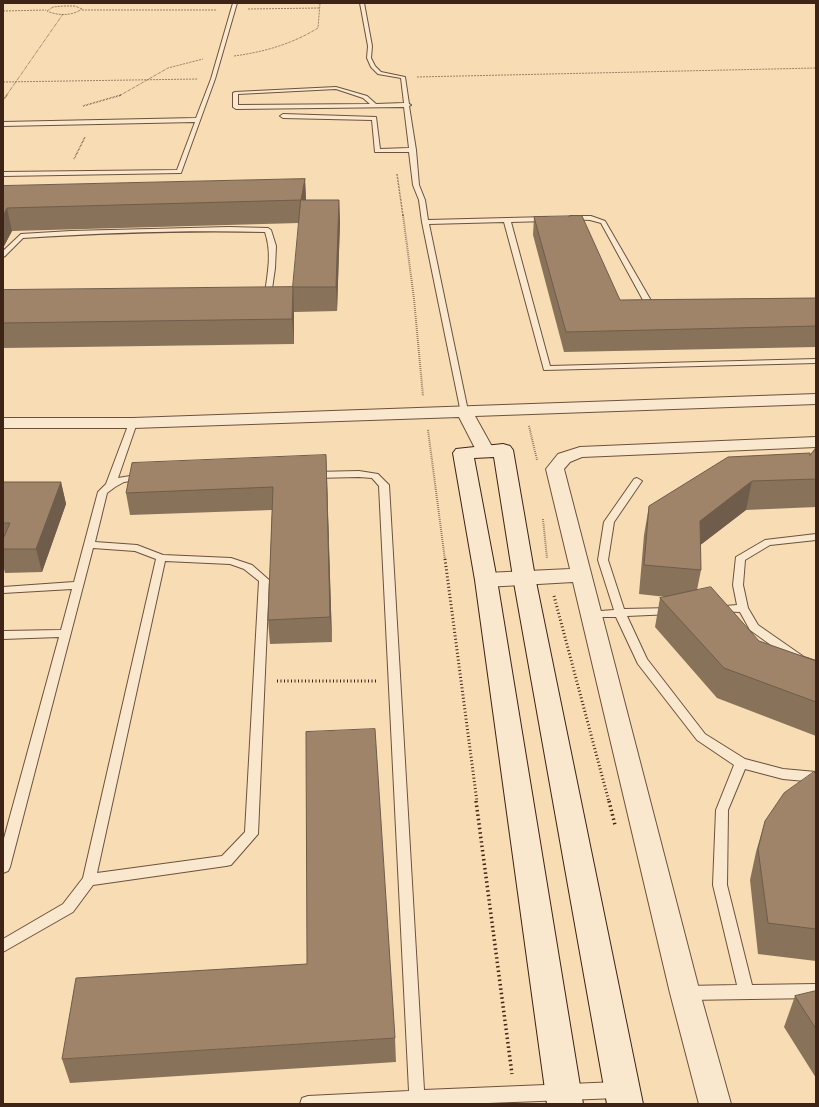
<!DOCTYPE html>
<style>
body{margin:0}
#map{position:relative;width:819px;height:1107px;overflow:hidden;background:#f8dcb4;font-family:Alegreya,serif}
canvas{display:block}
.frame{position:absolute;inset:0;border:4px solid #3e2417;pointer-events:none}
</style>
<div id="map">
<canvas width="819" height="1107"></canvas>
<div class="frame"></div>
</div>
<script>
const context = document.querySelector('canvas').getContext('2d');
context.lineJoin = 'round';
function stroke(path, color, width, dash) { context.strokeStyle = color; context.lineWidth = width; context.lineCap = dash ? 'butt' : 'round'; context.setLineDash(dash || []); context.stroke(path); }
function paint(path, color) { context.fillStyle = color; context.fill(path, 'evenodd'); }
const pathFar4 = new Path2D(`
 M64,6H75L82,9C72,16 58,16 47,11L53,7Z
 M248,9L320,8
 M82,10H217
 M3,11L46,10
 M234,56C264,52 292,44 318,28L320,3
 M417,77L816,68
 M3,82L198,79
 M6,96L63,14
 M119,96L168,68L203,59`);
const pathFar3 = new Path2D(`
 M3,100L7,95
 M83,106L121,95
 M74,159L85,137
 M397,174L403,216`);
const pathFar2 = new Path2D(`
 M403,215L414,299L423,396
 M529,426L537,460
 M428,430L445,560
 M543,519L547,558`);
const pathFar1 = new Path2D(`
 M445,559L477,802
 M554,596L609,802
 M277,681H376`);
const path = new Path2D(`
 M476,801L512,1074
 M609,801L615,825`);
const lane = new Path2D(`
 M233,3H237L215,79L181,173L3,176V172L177,170L195,122L3,126V122L196,118L211,79Z
 M360,3H364L372,46L371,58L375,66L381,72L405,77L409,104L411,105L409,106L416,150L419,185L425,200L428,220L547,217L550,219L547,221L511,222L550,366L816,359V363L544,370L504,222L429,224L468,411L464,414L461,413L422,222L419,200L413,185L409,152H375L372,120L283,118L280,116L283,114L376,117L380,149L409,148L404,107L236,109L233,107V93L235,92L336,87L367,96L376,104L404,103L401,78L378,74L371,67L367,58L368,46ZM336,89L363,98L370,104L238,105V94Z
 M571,216H591L605,221L657,311L656,313H650L649,311L601,223L590,220L569,219V217Z
 M229,227L268,228L271,230L276,246L275,268L271,296L263,298L259,296L265,293C268,271 272,253 265,232C185,230 103,233 23,238L5,256L3,257V251L21,234L71,231Z
 M133,420L137,423L118,478L142,474L147,477L145,479L124,482L115,487L107,493L95,542L137,545L163,555L231,558L252,565L269,580L258,834L231,865L226,866L93,885L73,912L3,952V939L63,904L83,878L156,559L135,551L93,548L10,867L8,871L3,873V842L59,637L3,639V631L61,630L72,589L3,593V587L74,582L98,492L106,484L129,423ZM165,561L230,564L244,569L259,581L245,832L222,856L97,873Z
 M359,471L378,474L389,485L424,1090L618,1082L624,1085L626,1090L624,1095L618,1098L462,1104H300L302,1098L308,1096L409,1091L379,486L372,478L359,477L314,478L309,475L314,472Z
 M637,478L642,481L614,522L608,560L624,609L672,608L676,609L677,611L676,613L672,614L627,616L647,659L705,734L745,759L783,769L816,772V782L783,779L745,769L728,810L727,885L752,985L816,984V998L686,1000L681,998L679,993L681,988L686,986L737,985L713,885L716,810L734,765L697,740L638,664L616,617H591L587,616L586,614L587,612L614,610L598,560L604,522L634,479Z
 M816,534V540L770,545L745,560L743,585L748,608L758,625L804,657L816,661V669L796,663L750,630L740,612L714,611L713,609L714,607L737,605L733,585L736,557L765,540Z`);
const street = new Path2D(`
 M816,394V404L475,416L495,452L492,456L486,457L480,456L477,452L459,417L133,428H3V418H133Z
 M816,437V447L582,457L570,462L564,469L700,993L731,1104H699L670,993L573,582L486,587L479,585L476,580L479,575L486,573L570,569L546,469L558,454L580,447Z`);
const secondary = new Path2D(`
 M503,444L510,446L513,450L535,577L643,1104H607L513,577L494,457L474,458L497,580L583,1104H547L475,580L453,453L456,449Z`);
const wall = new Path2D(`
 M305,179L306,200H339L340,222L337,311L294,312L293,287L299,223L12,231L3,248V186Z
 M534,217L620,300L816,298V347L564,352L533,235Z
 M293,287L294,312V344L3,348V290Z
 M816,448V507L746,510L700,545L701,570L697,590L759,641L816,661V736L717,698L655,627L660,598L666,597L639,594L644,535L649,506L810,455Z
 M326,455L332,642L270,644L268,620L272,510L130,515L126,493Z
 M3,482H61L66,504L42,572L5,573L3,565Z
 M816,774V961L758,954L750,880L756,852L765,821Z
 M816,991V1078L784,1027L795,996Z
 M395,1038L396,1062L70,1083L62,1059Z`);
const shadedWall = new Path2D(`
 M305,179L306,201L301,200Z
 M339,200L340,222L337,311L336,287Z
 M7,208L12,231L3,248V216Z
 M293,287L294,312V344L292,319Z
 M326,455L327,478L332,642L330,617Z
 M752,481L746,510L694,550L700,521Z
 M61,482L66,504L42,572L36,549Z`);
const building = new Path2D(`
 M305,179L301,200L7,208L3,216V186Z
 M301,200H339L336,287H293Z
 M582,216L620,300L816,298V326L566,332L534,217Z
 M293,287L292,319L3,323V290Z
 M816,448V479L752,481L700,521L701,570L644,565L649,506L728,457L810,453V455Z
 M326,455L330,617L268,620L273,487L126,493L132,463Z
 M3,482H61L36,549H3V539L10,523H3Z
 M711,587L759,641L816,661V702L724,668L660,598Z
 M375,729L395,1038L62,1059L76,978L307,964L306,732Z
 M814,772L816,774V929L768,923L758,849L765,821L784,793Z
 M816,991V1029L795,996Z`);
stroke(lane, '#6c523e', 2);
stroke(street, '#6c523e', 2);
stroke(secondary, '#3e2417', 2);
stroke(pathFar4, '#3e2417', 1, [0.5, 1]);
stroke(pathFar3, '#3e2417', 1.5, [0.5, 1]);
stroke(pathFar2, '#3e2417', 2, [0.5, 1.5]);
stroke(pathFar1, '#3e2417', 3, [1, 2.5]);
stroke(path, '#3e2417', 3.5, [1.5, 3]);
paint(lane, '#fae8ce');
paint(street, '#fae8ce');
paint(secondary, '#fae8ce');
paint(wall, '#89725a');
paint(shadedWall, '#6f5c4a');
paint(building, '#9f8469');
stroke(building, '#6f5c4a', 1);
</script>
